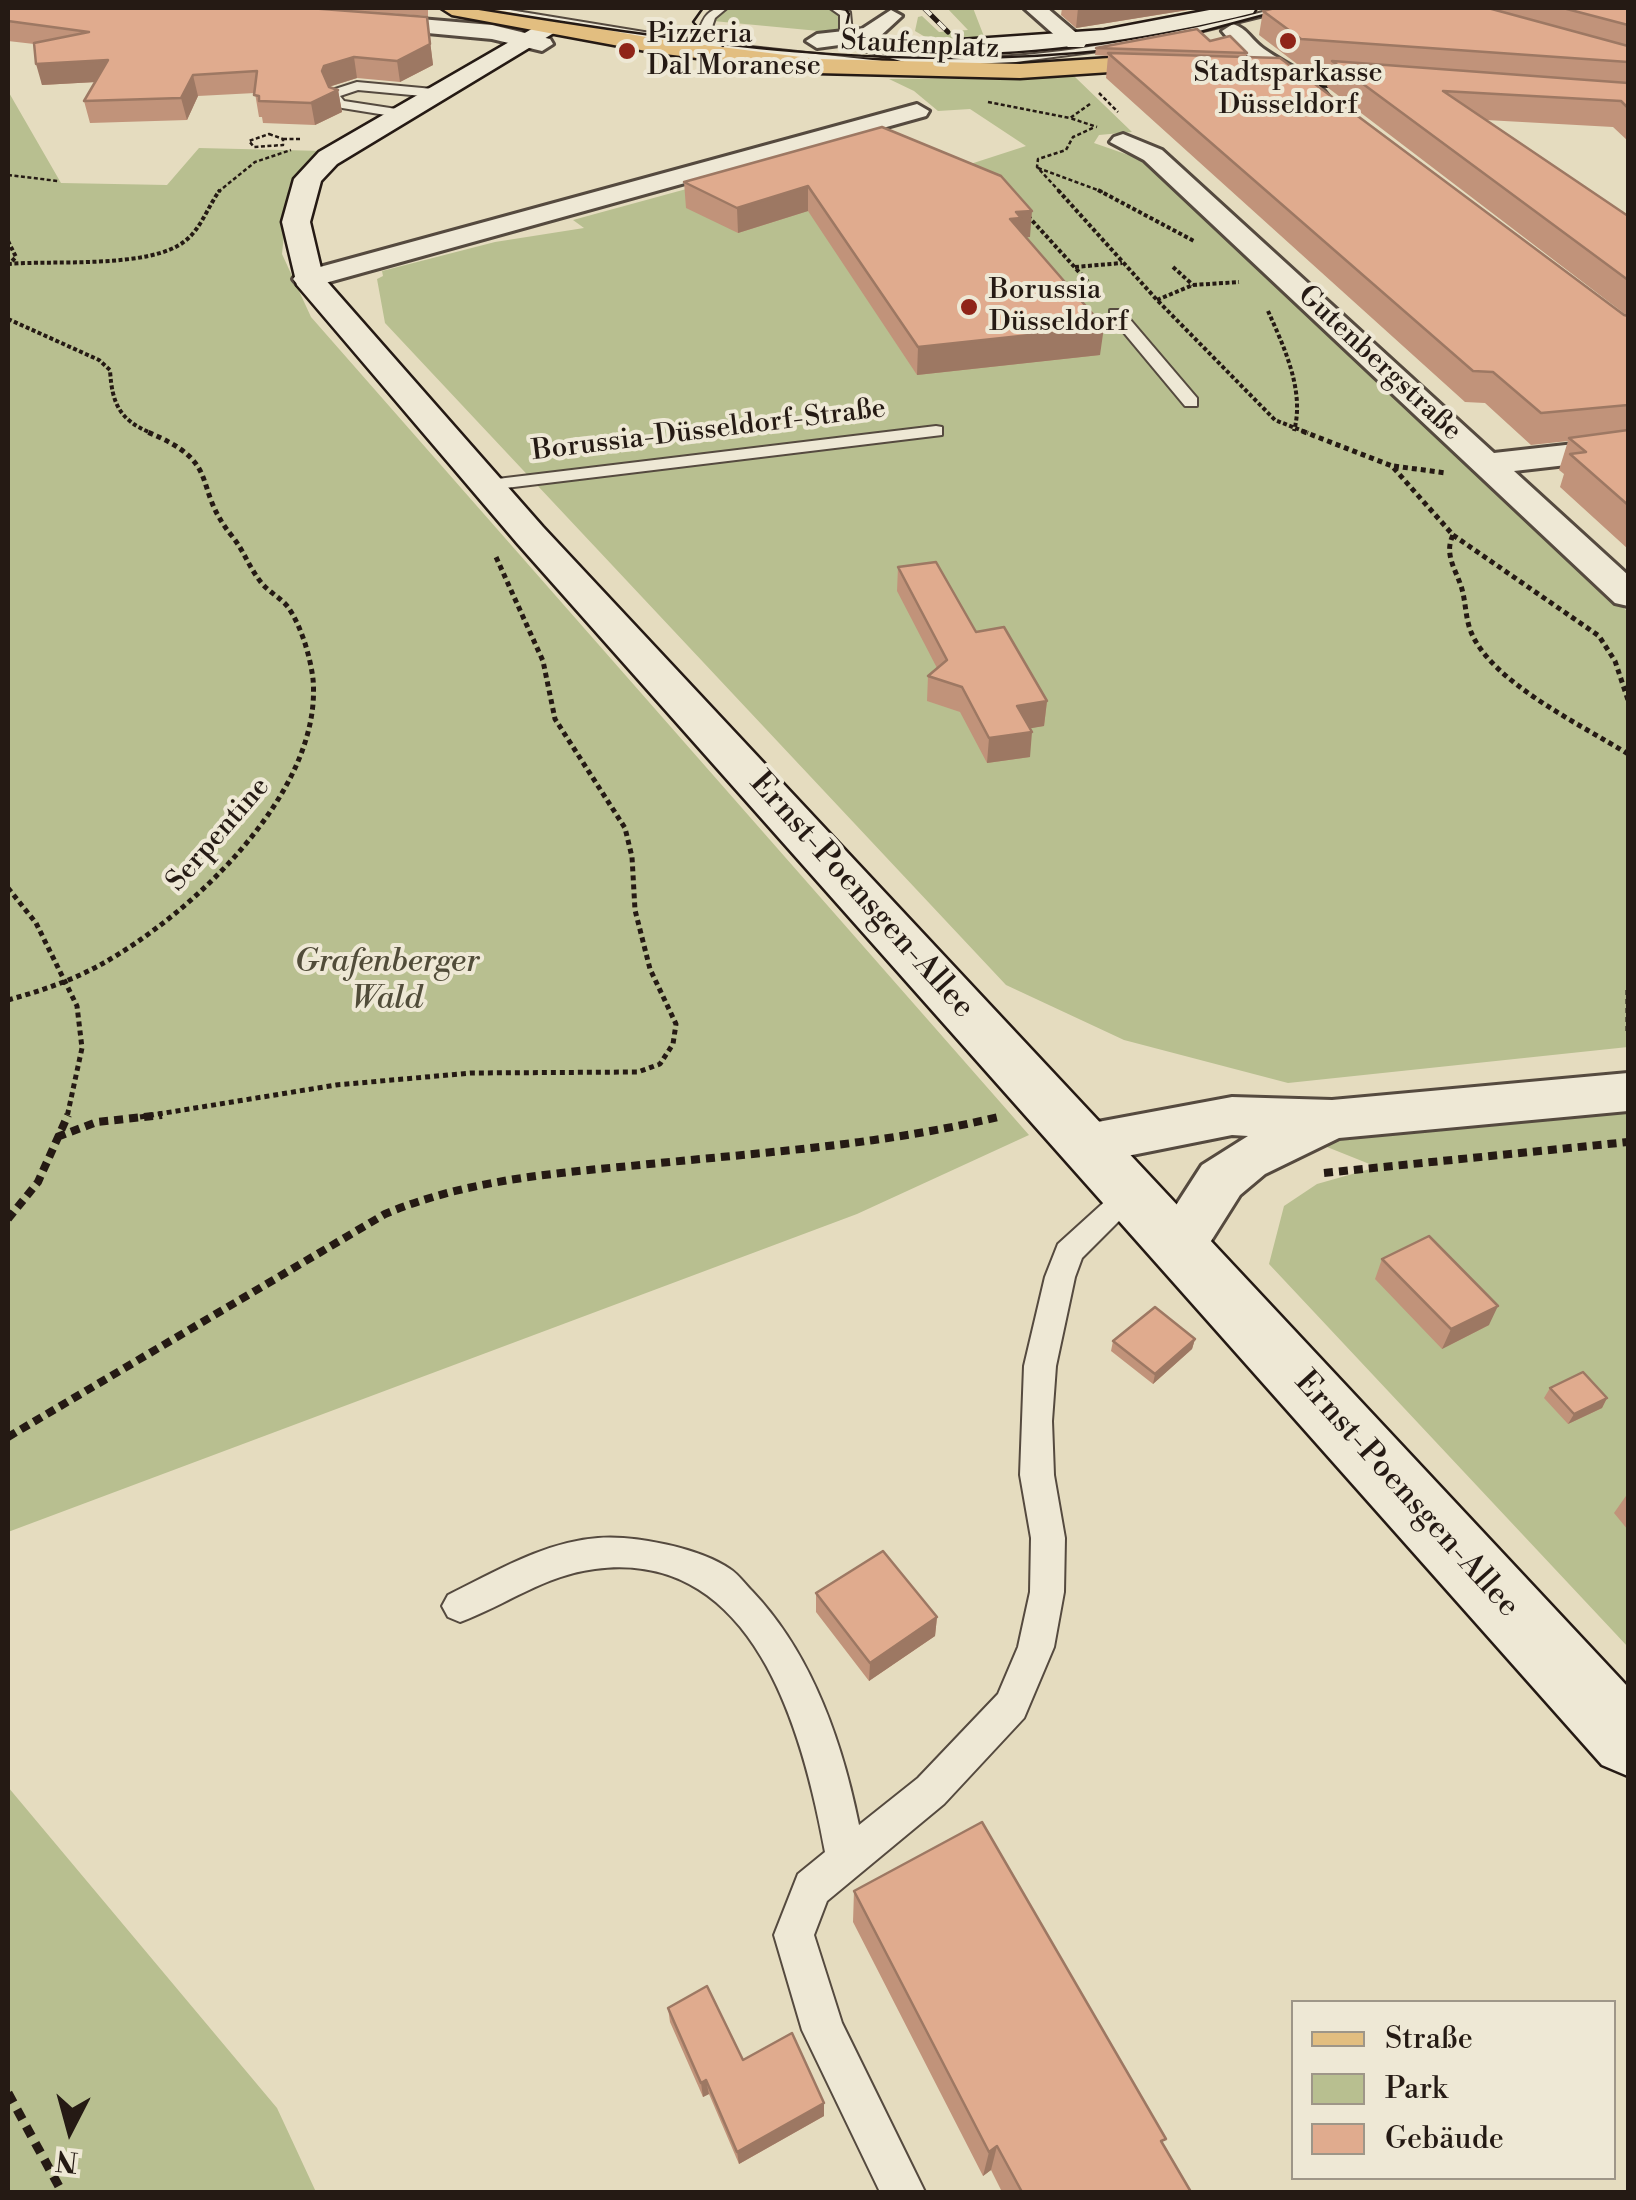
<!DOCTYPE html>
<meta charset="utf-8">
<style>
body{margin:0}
#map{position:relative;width:1636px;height:2200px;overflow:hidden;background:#e5dcbf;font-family:"Libre Bodoni",serif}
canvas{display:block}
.frame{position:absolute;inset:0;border:10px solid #251a14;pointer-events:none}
.legend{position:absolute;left:1291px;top:2000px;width:325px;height:180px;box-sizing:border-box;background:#eee8d5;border:2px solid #9e9688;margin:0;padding:12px 18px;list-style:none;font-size:30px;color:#251a14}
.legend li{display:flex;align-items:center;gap:20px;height:50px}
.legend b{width:50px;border:2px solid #9e9688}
.north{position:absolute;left:20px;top:2080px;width:100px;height:100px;-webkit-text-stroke:8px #eee8d5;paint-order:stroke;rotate:186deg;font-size:28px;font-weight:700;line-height:40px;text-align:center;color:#251a14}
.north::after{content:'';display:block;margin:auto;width:35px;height:45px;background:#251a14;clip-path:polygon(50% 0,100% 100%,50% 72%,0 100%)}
</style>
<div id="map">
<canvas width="1636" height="2200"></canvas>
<div class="frame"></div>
<ul class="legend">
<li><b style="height:12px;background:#e2be80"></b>Straße</li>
<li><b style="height:28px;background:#b8bf90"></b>Park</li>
<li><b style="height:28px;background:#e0ab8e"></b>Gebäude</li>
</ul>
<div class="north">N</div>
</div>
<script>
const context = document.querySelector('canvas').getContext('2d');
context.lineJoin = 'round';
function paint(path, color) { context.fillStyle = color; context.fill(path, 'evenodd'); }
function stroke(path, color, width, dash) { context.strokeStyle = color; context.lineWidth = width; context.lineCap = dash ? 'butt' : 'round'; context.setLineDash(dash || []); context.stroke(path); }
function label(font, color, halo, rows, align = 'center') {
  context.font = font + ' "Libre Bodoni",serif'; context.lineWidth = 8; context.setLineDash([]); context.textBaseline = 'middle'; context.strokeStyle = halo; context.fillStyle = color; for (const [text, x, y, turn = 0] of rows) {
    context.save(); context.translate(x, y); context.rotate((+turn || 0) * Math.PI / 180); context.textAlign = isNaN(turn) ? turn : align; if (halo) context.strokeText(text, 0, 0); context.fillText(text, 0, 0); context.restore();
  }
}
const green = new Path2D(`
 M729,8H829L841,18L840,33L713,21Z
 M947,8H973L985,39L927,38L915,31L918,17L922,16L939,32L968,30Z
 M1075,77L1132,132L1099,135L1094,143L1157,165L1628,612V1047L1288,1083L1124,1040L1006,985L385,323L377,279L383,276L382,271L495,242L584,228L573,220L712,182L955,169L1026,146L970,109L938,111L914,91L889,79Z
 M8,91L61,183L167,185L199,148L324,151L289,186L282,254L311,317L1029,1135L857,1214L8,1532Z
 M1628,1110V1647L1269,1264L1284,1206L1317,1184L1377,1167L1302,1137Z
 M8,1787L277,2108L316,2192H8Z`);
const pathFar4 = new Path2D(`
 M1099,93L1118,112
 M988,102L1070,118
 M1090,104L1070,118L1097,127
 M269,134L283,139V145L254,147L249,141Z
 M283,139H300
 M1038,168L1103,192
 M8,175L58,181
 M218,192L255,162L291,150
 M1060,192L1037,167L1038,159L1066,150L1073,137L1095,127`);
const pathFar3 = new Path2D(`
 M1058,190L1157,300L1275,420L1308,433
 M1098,190L1194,241
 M1028,216L1100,295
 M8,241L16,257L8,265
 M8,264C53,260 150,269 185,241C201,229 208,206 220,190
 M1075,267L1122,263
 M1173,267L1193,285
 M1157,300L1193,285L1239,282
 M1268,311C1284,347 1305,391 1294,431
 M8,319L99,360L110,370C112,403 119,420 151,433`);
const pathFar2 = new Path2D(`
 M1302,431L1392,466L1453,535C1444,554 1455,568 1461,586C1466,601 1465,617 1471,632C1492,683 1582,725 1628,754
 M1394,466L1446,473
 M1453,535L1599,636L1615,661L1628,700
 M8,888L36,923L77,1006L82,1048L67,1117
 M1628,990V1034
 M8,1000C40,991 71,981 100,965C191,915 323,792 313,679C310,655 301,626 288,607C280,597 268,592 260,581C249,567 244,551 232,536C190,485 225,463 145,431
 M140,1117L336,1085L471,1073L638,1072L660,1064L673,1044L676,1024L650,969L635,910L632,857L625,828L555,719L543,661L496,557`);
const pathFar1 = new Path2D(`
 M57,1137L97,1122L162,1115
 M1324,1173L1628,1142
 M8,1219L38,1182L68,1115
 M8,1437L385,1214C464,1181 546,1174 630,1166C753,1153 877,1146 998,1117`);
const path = new Path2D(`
 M8,2093L62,2192`);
const lane = new Path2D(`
 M475,8H498L705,42L698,33C704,16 708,8 727,8L715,18L710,33L732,45L882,61L876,65L712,51Z
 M830,8L850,12L852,33C920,93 1193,30 1279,8H1296L1151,44L1016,62L919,66L861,50L840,34V15Z
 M357,82L433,89L439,93L433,97L358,90L340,96L344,101L403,110V116L398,117L336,107L329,91Z
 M1110,310H1122L1197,398V406H1185L1110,316Z
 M936,426L942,427V435L489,490L480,485L489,480Z
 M1132,1183L1142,1186L1146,1194L1082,1258L1075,1277L1056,1366L1052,1421L1054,1475L1065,1538L1064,1592L1054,1647L1024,1718L944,1804L827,1901L814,1935L842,2023L925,2192H880L802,2030L774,1935L798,1874L825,1852C803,1731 754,1548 595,1569C545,1575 506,1605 460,1622L448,1617L442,1606L448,1595C495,1572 544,1542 598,1538C634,1535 700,1548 730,1569C738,1574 745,1584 752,1591C812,1654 842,1741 859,1825L918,1778L998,1694L1018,1647L1030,1592L1031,1538L1020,1475L1024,1366L1045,1277L1058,1244L1122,1186Z`);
const street = new Path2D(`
 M1024,8H1047L1087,42L1084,47H1068Z
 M891,10L902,16L876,40L817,48L806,41L817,34L862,29Z
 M360,14L492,25L550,39L553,44L542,51L492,39L352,26L349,21Z
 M1233,24C1247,28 1252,41 1264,49C1288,66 1310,72 1329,97L1325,102H1309C1282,74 1246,62 1222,31Z
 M917,104L929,111L926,116L318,285H298L293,279L298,273Z
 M1123,134L1162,150L1494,453L1628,438V458L1514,471L1628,575V606L1615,603L1144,160L1110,142L1114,137Z
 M1628,1073V1111L1339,1138L1265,1174L1240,1195L1199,1260L1179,1266L1159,1260L1151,1244L1202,1165L1248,1136L1232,1135L1087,1164L1068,1158L1060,1144L1068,1130L1087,1124L1232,1097L1332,1100Z`);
const secondary = new Path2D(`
 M1220,8H1256L1253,13C1156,37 1060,51 960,54L948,47L960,40L1104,30Z
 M549,19L560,26L557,31L337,164L321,181L310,222L323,277L543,527L1628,1687V1776L1602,1765L517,543L297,285L282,222L294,179L319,152Z`);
const primary = new Path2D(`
 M441,8H486L657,39L817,59L1020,64L1110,58L1401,76L1413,83L1401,90L1110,72L1020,78L817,73L657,53L452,15Z`);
const tram = new Path2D(`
 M474,8C697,44 893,74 1120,49
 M703,8L693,22L708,38L723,46
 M845,8L849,14L845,32L857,44L886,54
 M1174,39L1290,8`);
const rail = new Path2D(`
 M924,8L948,32`);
const wall = new Path2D(`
 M8,8L427,17L433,65L400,82L357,78L329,87L338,90L342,112L315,125L263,123L262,117H259L255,93L198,96L187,120L90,123L84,101L95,82L42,85L34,44L8,41Z
 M311,8H428V16Z
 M1062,8H1200L1076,28L1061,15Z
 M1275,8H1628V141L1613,127L1486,120L1628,216V549L1560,487L1564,474L1559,470L1568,441L1531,445L1485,403L1465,402L1106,78L1108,56L1095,55L1096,48L1210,41L1247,53L1246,57L1626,315L1327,87L1331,66L1297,64L1259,35L1263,11Z
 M882,127L1030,237H1026L1100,355L917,375L808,211L738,233L686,208L684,182Z
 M898,567L976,632L1047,701L1044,726L1030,728V757L987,763L960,712L927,701L928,676L937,668L897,591Z
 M1382,1259L1489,1325L1442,1349L1375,1279Z
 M1195,1339L1192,1349L1153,1384L1111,1351L1113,1341Z
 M1550,1388L1607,1398L1602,1408L1568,1424L1544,1398Z
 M1628,1493V1530L1614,1513Z
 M816,1593L937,1617L935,1636L869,1681L816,1612Z
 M854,1891L1163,2144L1191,2192H1002L991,2170L983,2176L853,1922Z
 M668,2008L743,2060L824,2116L739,2164L709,2094L703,2097L670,2022Z`);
const shadedWall = new Path2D(`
 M1078,8H1200L1076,28Z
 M427,17L433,65L400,82L397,61Z
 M354,57L357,78L328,87L322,71L324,66Z
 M108,60L114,81L42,85L36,64Z
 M193,75L198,96L187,120L181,98Z
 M338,90L342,112L315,125L311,103Z
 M808,186V211L738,233L737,208Z
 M1032,211L1030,237L1019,238L1010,219L1016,212Z
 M1104,327L1100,355L917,375L918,347Z
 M1047,701L1044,726L1015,731L1017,706Z
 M1032,732L1030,757L987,763L989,738Z
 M1498,1306L1489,1325L1442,1349L1451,1329Z
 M1195,1339L1192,1349L1153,1384L1155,1374Z
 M1607,1398L1602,1408L1568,1424L1574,1414Z
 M937,1617L935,1636L869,1681L870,1663Z
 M706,2080L709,2094L703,2097L701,2083Z
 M824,2103V2116L739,2164L737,2152Z
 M997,2146L991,2170L983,2176L989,2152Z`);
const building = new Path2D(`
 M8,8H309L427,17L430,44L397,61L354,57L324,66L322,71L329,87L338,90L311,103L259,101V96L254,95L257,71L193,75L181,98L84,101L108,60L36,64L34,43L89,32L8,21Z
 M1275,8H1488L1628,46V62L1301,39L1263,11Z
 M1563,8H1628V25Z
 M1197,29L1210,41L1230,36L1247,53L1096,48Z
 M1108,53L1280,58L1624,315L1628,316V405L1541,413L1493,372L1473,371Z
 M1332,61L1628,83V108L1621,101L1443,91L1628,216V280Z
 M882,127L1001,176L1032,211L1016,212L1021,218L1010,219L1104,327L918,347L808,186L737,208L684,182Z
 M1628,430V505L1570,454L1586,452L1569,438Z
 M936,562L976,632L1004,627L1047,701L1017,706L1032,732L989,738L962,687L928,676L947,660L898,567Z
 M1429,1236L1498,1306L1451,1329L1382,1259Z
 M1155,1307L1195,1339L1155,1374L1113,1341Z
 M1583,1372L1607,1398L1574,1414L1550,1388Z
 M883,1551L937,1617L870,1663L816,1593Z
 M982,1822L1166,2139L1161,2141L1191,2192H1022L997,2146L989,2152L854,1891Z
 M707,1986L743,2060L792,2033L824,2103L737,2152L706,2080L701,2083L668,2008Z`);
const markers = [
 [1288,41,10,"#8f2418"],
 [627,51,10,"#8f2418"],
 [969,307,10,"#8f2418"]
];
const farPoinames = [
 ["Pizzeria",647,35],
 ["Dal Moranese",647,67],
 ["Stadtsparkasse",1288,74,"center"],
 ["Düsseldorf",1288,106,"center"],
 ["Borussia",989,291],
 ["Düsseldorf",989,323]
];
const farStreetnames = [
 ["Staufenplatz",920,46,3],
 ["Gutenbergstraße",1379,364,43],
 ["Borussia-Düsseldorf-Straße",709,431,-7],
 ["Serpentine",219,835,-49]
];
const streetNames = [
 ["Ernst-Poensgen-Allee",861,896,48],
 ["Ernst-Poensgen-Allee",1406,1495,48]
];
const parkNames = [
 ["Grafenberger",387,963],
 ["Wald",387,1000]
];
paint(green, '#b8bf90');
stroke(lane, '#554a3f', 4);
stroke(street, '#554a3f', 6);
stroke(secondary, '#251a14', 5);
stroke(primary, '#251a14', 5);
stroke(pathFar4, '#251a14', 2.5, [4, 2.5]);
stroke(pathFar3, '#251a14', 4, [4, 2.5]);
stroke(pathFar2, '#251a14', 5, [5, 4]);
stroke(pathFar1, '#251a14', 8, [9, 6]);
stroke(path, '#251a14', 9, [11, 8]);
paint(lane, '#eee8d5');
paint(street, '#eee8d5');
paint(secondary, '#eee8d5');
paint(primary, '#e2be80');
stroke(tram, '#251a14', 2.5);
stroke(rail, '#251a14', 5);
stroke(rail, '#eee8d5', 4, [10]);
paint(wall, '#c1937a');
paint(shadedWall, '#9d7863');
paint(building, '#e0ab8e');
stroke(building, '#9d7863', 2.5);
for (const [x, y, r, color] of markers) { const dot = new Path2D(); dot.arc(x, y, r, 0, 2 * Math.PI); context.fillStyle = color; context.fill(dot); stroke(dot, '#eee8d5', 4); }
label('28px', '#251a14', '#eee8d5', farPoinames, 'left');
label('28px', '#251a14', '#eee8d5', farStreetnames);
label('32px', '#251a14', '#eee8d5', streetNames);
label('italic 32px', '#514c39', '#eee8d5', parkNames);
</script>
